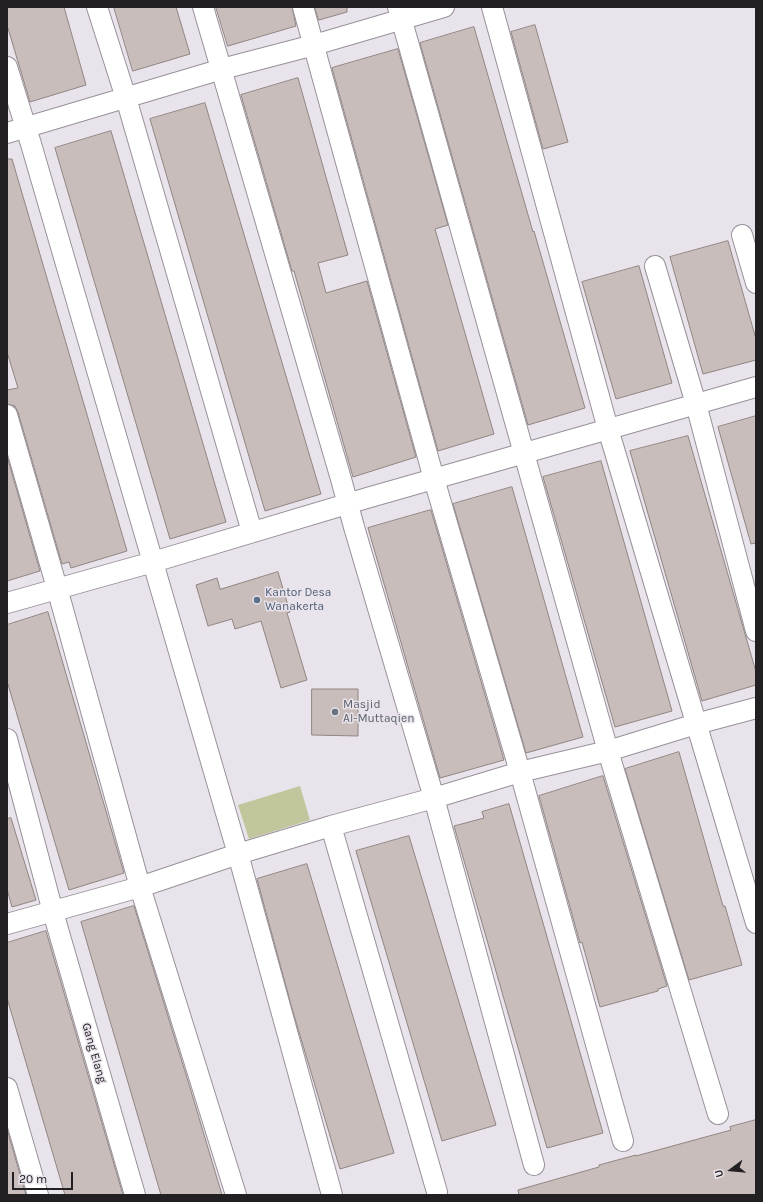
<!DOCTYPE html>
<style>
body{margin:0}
#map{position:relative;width:763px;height:1202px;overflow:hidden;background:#e9e3eb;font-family:Karla,sans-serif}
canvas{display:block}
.frame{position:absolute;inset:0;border:8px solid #222023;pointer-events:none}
.north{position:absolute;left:711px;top:1150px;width:40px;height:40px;-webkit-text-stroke:3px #e9e3eb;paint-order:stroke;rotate:254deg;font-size:11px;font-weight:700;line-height:16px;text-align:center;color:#222023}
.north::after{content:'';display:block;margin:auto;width:14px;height:18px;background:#222023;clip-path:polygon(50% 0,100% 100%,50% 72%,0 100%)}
.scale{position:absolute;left:12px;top:1172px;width:61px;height:18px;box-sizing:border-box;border:2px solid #222023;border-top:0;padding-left:5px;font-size:12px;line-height:14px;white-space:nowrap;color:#222023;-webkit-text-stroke:3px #e9e3eb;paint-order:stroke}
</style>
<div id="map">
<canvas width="763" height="1202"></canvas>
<div class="frame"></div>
<div class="north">U</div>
<div class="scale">20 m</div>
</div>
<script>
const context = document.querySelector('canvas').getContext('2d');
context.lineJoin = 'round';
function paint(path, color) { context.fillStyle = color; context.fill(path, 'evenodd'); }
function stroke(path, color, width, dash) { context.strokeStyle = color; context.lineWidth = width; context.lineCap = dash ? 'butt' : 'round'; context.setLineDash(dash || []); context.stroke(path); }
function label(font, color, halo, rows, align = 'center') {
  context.font = font + ' Karla,sans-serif'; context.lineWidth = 3; context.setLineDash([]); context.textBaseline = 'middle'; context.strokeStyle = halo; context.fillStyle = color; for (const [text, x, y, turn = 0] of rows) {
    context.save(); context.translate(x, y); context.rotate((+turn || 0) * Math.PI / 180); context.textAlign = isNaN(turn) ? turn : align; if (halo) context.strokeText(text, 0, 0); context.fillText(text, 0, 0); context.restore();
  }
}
const green = new Path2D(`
 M300,786L310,820L249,839L238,805Z`);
const building = new Path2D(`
 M7,7H64L86,85L30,102L7,25Z
 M114,7H176L190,54L133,71Z
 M216,7H292L296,26L228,46Z
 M315,7H347V12L319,20Z
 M535,25L568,142L543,149L511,32Z
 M474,27L533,232L534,231L585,408L528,425L420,43Z
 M398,49L448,225L435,229L494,434L438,451L332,68Z
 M298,78L348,255L318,263L326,293L367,281L416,457L353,477L294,271H292L241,95Z
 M205,103L321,494L265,511L150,119Z
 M111,131L226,522L170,539L55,148Z
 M7,159H12L127,551L71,568L69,562L62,564L18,412L15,406L7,404V390L18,388L7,352Z
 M728,241L756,339V360L703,374L670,257Z
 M639,266L672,383L616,399L582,282Z
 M756,416V543L751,544L718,427Z
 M688,436L756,672V685L702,701L630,451Z
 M7,456L40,571L7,581Z
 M601,461L672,711L615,727L543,477Z
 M512,487L583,737L526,753L453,504Z
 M431,510L504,760L440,778L368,528Z
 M278,572L290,612L287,613L307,680L281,688L261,621L235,629L232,619L208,626L196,585L217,578L220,589Z
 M48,612L124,873L69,890L7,681V625Z
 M312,689H358V736L312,735Z
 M679,752L723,906H725L742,965L689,980L625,769Z
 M603,776L667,986L658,989V991L600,1007L582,942L580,943L539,796Z
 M509,804L603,1133L547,1148L454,826L484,818L482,812Z
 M11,818L36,900L12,907L7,889V819Z
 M409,836L496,1125L442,1141L356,851Z
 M307,864L394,1153L340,1169L293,1012L257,879Z
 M134,906L191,1091L222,1195H161L81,922Z
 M46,931L123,1195H65L7,998V943Z
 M756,1120V1195H519L518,1190L599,1167V1165L636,1155V1156L731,1130L730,1127Z
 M7,1129L26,1195H7Z`);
const minor = new Path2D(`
 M97,7L126,98L252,532
 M203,7L341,479L354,527L434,798L534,1165
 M303,7L434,479L520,772L623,1141
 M398,7L608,751L718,1114
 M492,7L608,429L756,923
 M7,67L31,144L238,854L332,1195
 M7,133L222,69L314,45L444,7
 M742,235L756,283
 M655,266L696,404L756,631
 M7,415L57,588L140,887L236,1195
 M7,603L153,562L367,498L756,387
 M7,739L53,912L135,1195
 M331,826L437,1192
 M7,924L140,887L238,854L331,826L434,798L520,772L608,751L696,724L756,708
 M7,1088L38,1195`);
const markers = [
 [257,600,4,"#5c6f8a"],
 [335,712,4,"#6b7280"]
];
const serviceNames = [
 ["Kantor Desa",265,593],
 ["Wanakerta",265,607]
];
const worshipNames = [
 ["Masjid",343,705],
 ["Al-Muttaqien",343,719]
];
const streetNames = [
 ["Gang Elang",94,1053,74]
];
paint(green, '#c3c69d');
paint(building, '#c8bdba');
stroke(building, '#8f8582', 1);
stroke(minor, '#989199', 22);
stroke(minor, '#fff', 20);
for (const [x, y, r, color] of markers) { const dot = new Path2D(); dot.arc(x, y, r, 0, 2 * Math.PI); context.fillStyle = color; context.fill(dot); stroke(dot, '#e9e3eb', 1.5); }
label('12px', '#4e5e75', '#e9e3eb', serviceNames, 'left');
label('12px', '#5b616d', '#e9e3eb', worshipNames, 'left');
label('12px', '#222023', '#e9e3eb', streetNames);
</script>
